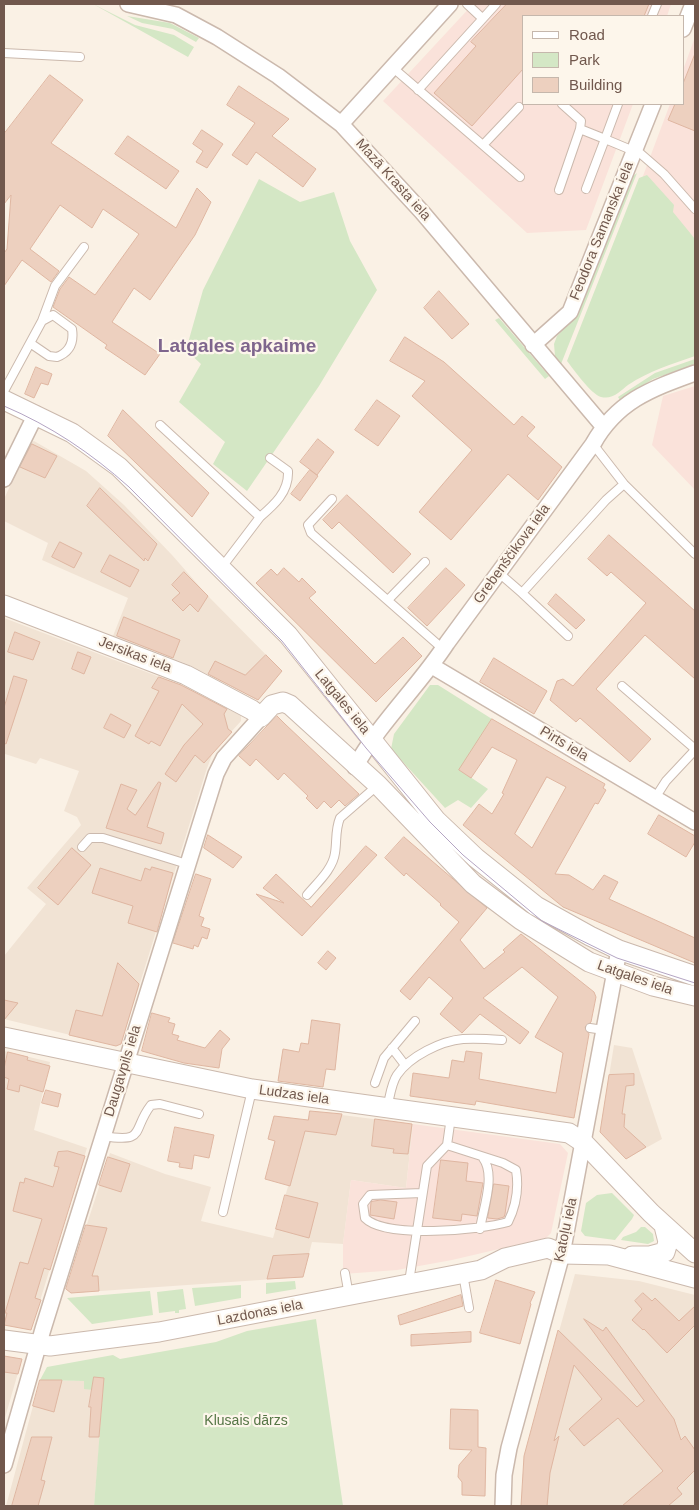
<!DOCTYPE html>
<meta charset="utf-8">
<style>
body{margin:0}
#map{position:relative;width:699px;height:1510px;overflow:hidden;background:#faf1e5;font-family:Helvetica,sans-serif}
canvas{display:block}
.frame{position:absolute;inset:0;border:5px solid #71584d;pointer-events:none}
.legend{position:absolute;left:522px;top:15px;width:162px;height:90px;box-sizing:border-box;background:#fdf6eb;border:1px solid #c5b7ac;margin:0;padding:6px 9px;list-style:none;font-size:15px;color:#71584d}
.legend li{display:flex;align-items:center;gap:10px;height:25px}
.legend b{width:25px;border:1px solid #c5b7ac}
</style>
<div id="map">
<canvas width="699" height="1510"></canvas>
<div class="frame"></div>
<ul class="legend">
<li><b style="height:6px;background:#fff"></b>Road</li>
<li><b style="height:14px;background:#d4e7c5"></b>Park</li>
<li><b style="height:14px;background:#edd0bf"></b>Building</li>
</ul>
</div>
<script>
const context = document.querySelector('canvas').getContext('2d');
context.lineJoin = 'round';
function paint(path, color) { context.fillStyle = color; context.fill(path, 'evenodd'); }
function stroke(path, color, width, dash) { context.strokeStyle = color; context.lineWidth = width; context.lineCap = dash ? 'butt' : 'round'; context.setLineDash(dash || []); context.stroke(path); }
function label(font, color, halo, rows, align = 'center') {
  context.font = font + ' Helvetica,sans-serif'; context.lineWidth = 4.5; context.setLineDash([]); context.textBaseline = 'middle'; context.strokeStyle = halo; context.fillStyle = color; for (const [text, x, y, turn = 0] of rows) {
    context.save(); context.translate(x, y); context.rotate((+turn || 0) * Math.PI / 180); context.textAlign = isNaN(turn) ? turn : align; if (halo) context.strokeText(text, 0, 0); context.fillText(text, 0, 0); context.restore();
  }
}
const residential = new Path2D(`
 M34,441L86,471L124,505L172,555L208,596L282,671L258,700L187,664L113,636L128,598L42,560L48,543L4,521V499L30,443Z
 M4,618L186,687L241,716V721L213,752L206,771L121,1044L116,1046L4,1019V956L46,904L27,888L81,825L77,817L64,811L79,771L40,758L36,764L5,754L4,756Z
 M614,1045L632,1048L662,1139L626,1159L600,1132Z
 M4,1051L50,1062L34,1130L87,1148L31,1330L4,1325Z
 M310,1111L413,1124L406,1188L351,1180L343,1244L312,1242L303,1277L71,1293L66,1289L110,1153L165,1174L211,1187L201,1221L273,1238Z
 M575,1274L639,1281L695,1295V1506H522L524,1457Z
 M4,1356L22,1359L4,1421Z
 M40,1380L85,1381L104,1390L94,1506H6Z`);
const commercial = new Path2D(`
 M473,4H671L667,16H523V104H633L586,230L527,233L383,101Z
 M695,37V239L640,184L670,104H683V70Z
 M695,386V490L652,445L663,396Z
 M413,1124L560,1144L568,1153L551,1233L546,1238L452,1260L397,1270L343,1274V1244L351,1180L406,1188Z`);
const green = new Path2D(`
 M93,4L135,25L174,35L194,47L188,57Z
 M127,16L170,23L199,38L196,42L173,29L142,23Z
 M637,173L561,364L555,356L554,344L557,336L575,317L632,177Z
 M647,175L674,205L673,212L695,239V356C672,364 649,371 628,385C620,391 613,400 601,397C591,394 574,370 567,361L639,178Z
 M259,179L300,202L334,192L350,241L377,290L319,386L247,491L213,464L225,442L179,402L201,364L186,350L203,290Z
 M499,318L549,376L545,379L495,320Z
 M695,359V364L653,379L620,400L618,397L655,373Z
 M430,685H438L492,719L460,770L488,789L471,808L458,800L445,808L391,749L394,734Z
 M612,1193L634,1215L632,1219L615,1240L585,1236L581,1231L586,1203L597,1195Z
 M641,1227H645L653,1234L654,1241L648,1244L621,1240L623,1237L636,1232Z
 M295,1281L296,1289L266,1294V1283Z
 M241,1285V1298L195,1306L192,1288Z
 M183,1289L186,1309L179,1310V1313H175V1311L159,1313L157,1292Z
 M150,1291L153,1315L92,1324L67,1298Z
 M316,1319L343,1506H94L103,1391L84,1389V1381L40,1380L47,1367L113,1355L120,1359L216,1342L247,1331Z`);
const building = new Path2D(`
 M507,4H649L644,16H523V69L472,126L434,93L476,46L471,42Z
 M695,54V131L668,120L675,104H683V84Z
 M50,75L83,100L51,143L176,228L197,188L211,202L195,235L150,300L134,288L112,322L160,354L145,375L105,348L107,345L53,307L60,289L69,277L95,295L139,234L103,209L92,228L60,205L30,249L59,271L51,282L22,260L4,286V253L7,249L11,195L4,204V134Z
 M239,86L289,119L272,136L316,169L303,187L256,152L247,165L232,155L255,123L227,105Z
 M202,130L223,144L207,168L196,162L203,151L193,144Z
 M128,136L179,171L166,189L115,154Z
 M439,291L469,324L452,339L424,308Z
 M405,337L444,362L514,425L522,416L535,427L527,436L562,467L538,500L508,474L451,540L419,512L472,450L412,396L425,381L390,361Z
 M36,367L52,374L48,385L41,383L34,398L25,394Z
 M377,400L400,416L378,446L355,430Z
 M123,410L209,493L192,517L108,436Z
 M318,439L334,452L317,475L300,462Z
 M32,444L57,456L45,478L20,467Z
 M310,470L318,476L300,501L291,494Z
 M100,488L157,544L148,561L145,558L144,561L87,506Z
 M347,495L411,554L393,573L339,522L332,529L323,520Z
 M609,535L695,611V679L645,635L596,689L651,739L630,762L580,718L576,722L550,700L557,681L563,679L573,686L646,603L611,572L607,576L588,559Z
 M60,542L82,553L74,568L52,557Z
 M110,555L139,570L130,587L101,572Z
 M284,568L299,582L302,578L316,592L309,598L375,664L403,637L422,656L376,702L256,583L271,569L277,575Z
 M446,568L465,585L427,626L408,608Z
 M184,572L208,596L198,612L190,604L183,611L172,600L180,593L172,585Z
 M556,594L585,620L576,629L548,604Z
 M124,617L180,640L173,658L117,636Z
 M15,632L40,642L33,660L8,652Z
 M78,652L91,657L84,674L72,669Z
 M266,655L282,671L258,700L208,674L215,661L245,675Z
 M494,658L547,691L534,714L480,682Z
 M14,676L27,680L6,744L4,743V708Z
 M159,677L181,685L227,709L224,714L228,729L232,732L204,763L195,755L176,782L165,774L184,745L203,724L182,704L160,746L151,741L149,744L135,736L159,691L152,688Z
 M111,714L131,725L124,738L104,728Z
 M277,716L285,724L359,794L345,806L339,800L331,808L324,801L317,809L306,798L308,796L284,773L278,780L256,759L250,766L239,756Z
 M492,719L605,784L603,788L606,790L598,804L595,803L555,874L569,875L593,890L604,875L618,882L609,899L695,938V963L563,907L463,825L479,804L492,814L504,794L502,793L517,760L492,747L471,778L459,770ZM547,777L566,787L532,848L515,834Z
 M159,782L161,783L147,827L164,833L161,844L106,828L121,784L137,790L127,809L135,815Z
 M659,815L695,836V842L686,857L648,834Z
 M208,835L242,857L233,868L204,848Z
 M404,837L487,908L460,940L484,969L505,952L503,950L521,934L594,992L596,997L591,1022L585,1027L589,1034L574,1118L476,1101L475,1105L410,1096L413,1073L449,1078L452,1060L464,1062L466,1051L482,1053L479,1079L556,1093L563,1053L535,1037L558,997L522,967L483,998L529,1032L520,1044L480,1014L462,1033L440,1014L453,998L429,977L410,1000L400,991L459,922L440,905L441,904L406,873L404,876L385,858Z
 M366,846L377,855L302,936L256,894L284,903L263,888L276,874L311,907Z
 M72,848L91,865L58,905L38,888Z
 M152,867L173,873L157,932L128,923L133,906L92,893L100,868L141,881L145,868L150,870Z
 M196,874L211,879L199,916L204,918L201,926L210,929L207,939L202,937L198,947L194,945L193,949L173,943Z
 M328,951L336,958L326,970L318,963Z
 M118,963L139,984L121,1044L116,1046L69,1035L76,1010L102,1016Z
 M4,1000L18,1003L4,1020Z
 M152,1013L170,1018L168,1022L175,1024L172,1034L179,1036L177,1040L205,1048L220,1030L230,1039L222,1049L219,1068L184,1063L142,1051Z
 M312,1020L340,1024L335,1070L326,1069L323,1087L278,1081L283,1049L299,1052L301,1043L308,1044Z
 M8,1052L28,1057L27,1060L50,1066L43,1092L20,1085L19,1092L7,1089L9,1079L4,1077V1069Z
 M634,1074V1085L626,1086L622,1114H625L624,1127L646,1147L626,1159L600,1132L609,1075Z
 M46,1090L61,1094L58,1107L42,1103Z
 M310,1111L342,1114L336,1135L305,1131L290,1186L265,1179L275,1141L268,1139L274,1116L308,1120Z
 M375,1119L412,1124L408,1154L393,1153L394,1149L372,1146Z
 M175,1127L214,1135L209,1158L194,1155L192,1169L179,1167L180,1163L168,1161Z
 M68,1151L85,1156L50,1270L44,1268L35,1298L41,1300L31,1330L4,1325L7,1313H5L20,1262L28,1264L42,1219L13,1211L20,1182L24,1183L25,1178L53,1187L59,1167L54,1166L58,1152Z
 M108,1157L130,1164L121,1192L99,1185Z
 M441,1160L468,1163L466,1181L483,1183L477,1216L462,1214L461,1221L433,1218Z
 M494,1184L509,1186L505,1214L504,1217L497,1219L488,1218Z
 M285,1195L318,1203L309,1238L276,1229Z
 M381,1200L397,1202L394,1219L370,1215L371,1202Z
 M86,1225L107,1228L92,1276H98L99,1291L71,1293L66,1289Z
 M309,1254L303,1277L267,1279L273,1256Z
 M496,1280L535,1292L530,1303L531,1304L520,1344L480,1333Z
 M643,1293L652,1301L655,1298L679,1321L695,1306V1325L667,1353L644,1329L643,1330L632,1320L642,1309L635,1301Z
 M461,1295L463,1306L400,1325L398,1316Z
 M584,1319L603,1331L606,1327L674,1419L681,1440L685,1436L695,1450V1470L677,1488L682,1494L668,1506H622L663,1471L618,1418L584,1446L569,1429L602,1399L574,1365L554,1441L559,1436L550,1473L547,1506H521L524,1456L558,1330L637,1407L644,1401Z
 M471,1332V1342L411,1346V1335Z
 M4,1356L22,1359L18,1374L4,1372Z
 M94,1377L104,1378L99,1437H89L91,1407H89Z
 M40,1380H62L54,1412L33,1406Z
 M451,1409L478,1410V1447L486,1448L485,1496L462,1495V1482L458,1477L459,1465L472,1450L450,1449Z
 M32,1437H52L41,1480L45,1481L38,1506H12Z`);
const service = new Path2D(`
 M467,4L482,18
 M652,16L657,4
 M4,53L80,57
 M392,67L520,177
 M418,90L496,4
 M562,104L581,121L580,129
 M618,104L605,139L641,154L664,174L695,209
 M483,145L519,107
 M559,190L580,129L605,139L586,189
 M42,321L55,286L84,247
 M4,391L42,321L53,315L72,329C74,342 70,352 57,357L49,356L30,343
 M160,425L260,517L222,567
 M593,444L624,484L695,554
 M332,499L308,525L311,533L443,649
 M260,517C274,505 289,492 288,471L270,458
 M499,573L522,593L606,500L624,484
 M522,593L568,636
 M388,600L425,562
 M622,686L695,749
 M655,798L666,781L695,750
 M82,847L90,838H103L187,864
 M307,895C317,883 333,869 335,853C337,841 335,830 340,818L378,785
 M590,1028L604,1030
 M392,1048L405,1065
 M375,1083L384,1058L415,1021
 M387,1108C390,1097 391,1084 397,1075C410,1056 441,1041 463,1039C476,1038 489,1039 502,1040
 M103,1136C147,1143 131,1131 151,1105L160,1104L199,1114
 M422,1193L370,1195L363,1204L365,1218C385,1239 481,1230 508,1222C516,1206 519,1188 516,1170L503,1163L447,1145
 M223,1212L252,1090
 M480,1229C483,1209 496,1175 483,1158
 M345,1273L349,1296
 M463,1274L469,1308
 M409,1282L427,1166L447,1145L451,1117`);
const minor = new Path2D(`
 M128,4L176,15L217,37L278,76L341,124L422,212L603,426
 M683,29L693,4
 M341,124L450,4
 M533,345L570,312L653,104
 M4,479L36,414
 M432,666L695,822
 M355,767C380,722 419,686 447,643L593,444C617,401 651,389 695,373
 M4,1465L43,1329L216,774L224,758L261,717
 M503,1506L504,1475L509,1448L562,1254L619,950`);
const tertiary = new Path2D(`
 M4,400L72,433L119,467L288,635L436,820L476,858L536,906L590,936L619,950L695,976
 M4,605L186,675L252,710L261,717L272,705L283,702L290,705L378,785L473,884L521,920L589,962L653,986L695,996
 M4,1037L252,1089L569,1133L584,1143L651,1213L695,1253
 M632,1256H650L665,1252L668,1242L664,1226
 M4,1340L50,1346L159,1332L481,1270L505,1258L548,1248L562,1254L609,1255L695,1278`);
const tram = new Path2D(`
 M4,406C51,426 91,453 129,487L282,641L366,748L430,822L463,855L542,921L617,958L695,983`);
const streetNames = [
 ["Mazā Krasta iela",393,180,48],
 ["Feodora Samanska iela",602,231,-68],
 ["Grebenščikova iela",512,554,-54],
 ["Jersikas iela",135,655,21],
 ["Latgales iela",342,702,51],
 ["Pirts iela",564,744,31],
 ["Latgales iela",635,978,19],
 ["Daugavpils iela",123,1071,-73],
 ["Ludzas iela",294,1095,8],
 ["Katoļu iela",566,1230,-78],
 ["Lazdonas iela",260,1313,-11]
];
const parkNames = [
 ["Klusais dārzs",246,1421]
];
const districtNames = [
 ["Latgales apkaime",237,347]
];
paint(residential, '#f1e3d4');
paint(commercial, '#fae2da');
paint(green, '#d4e7c5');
paint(building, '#edd0bf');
stroke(building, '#dfb6a1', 1);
stroke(service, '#cbb9ad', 10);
stroke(minor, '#cbb9ad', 18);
stroke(tertiary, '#cbb9ad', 21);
stroke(service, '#fff', 8);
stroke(minor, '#fff', 15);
stroke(tertiary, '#fff', 19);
stroke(tram, '#b4a5c3', 1);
label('14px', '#71584d', '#fdf6eb', streetNames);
label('14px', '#567646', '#fdf6eb', parkNames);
label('bold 19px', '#7e658d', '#fdf6eb', districtNames);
</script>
